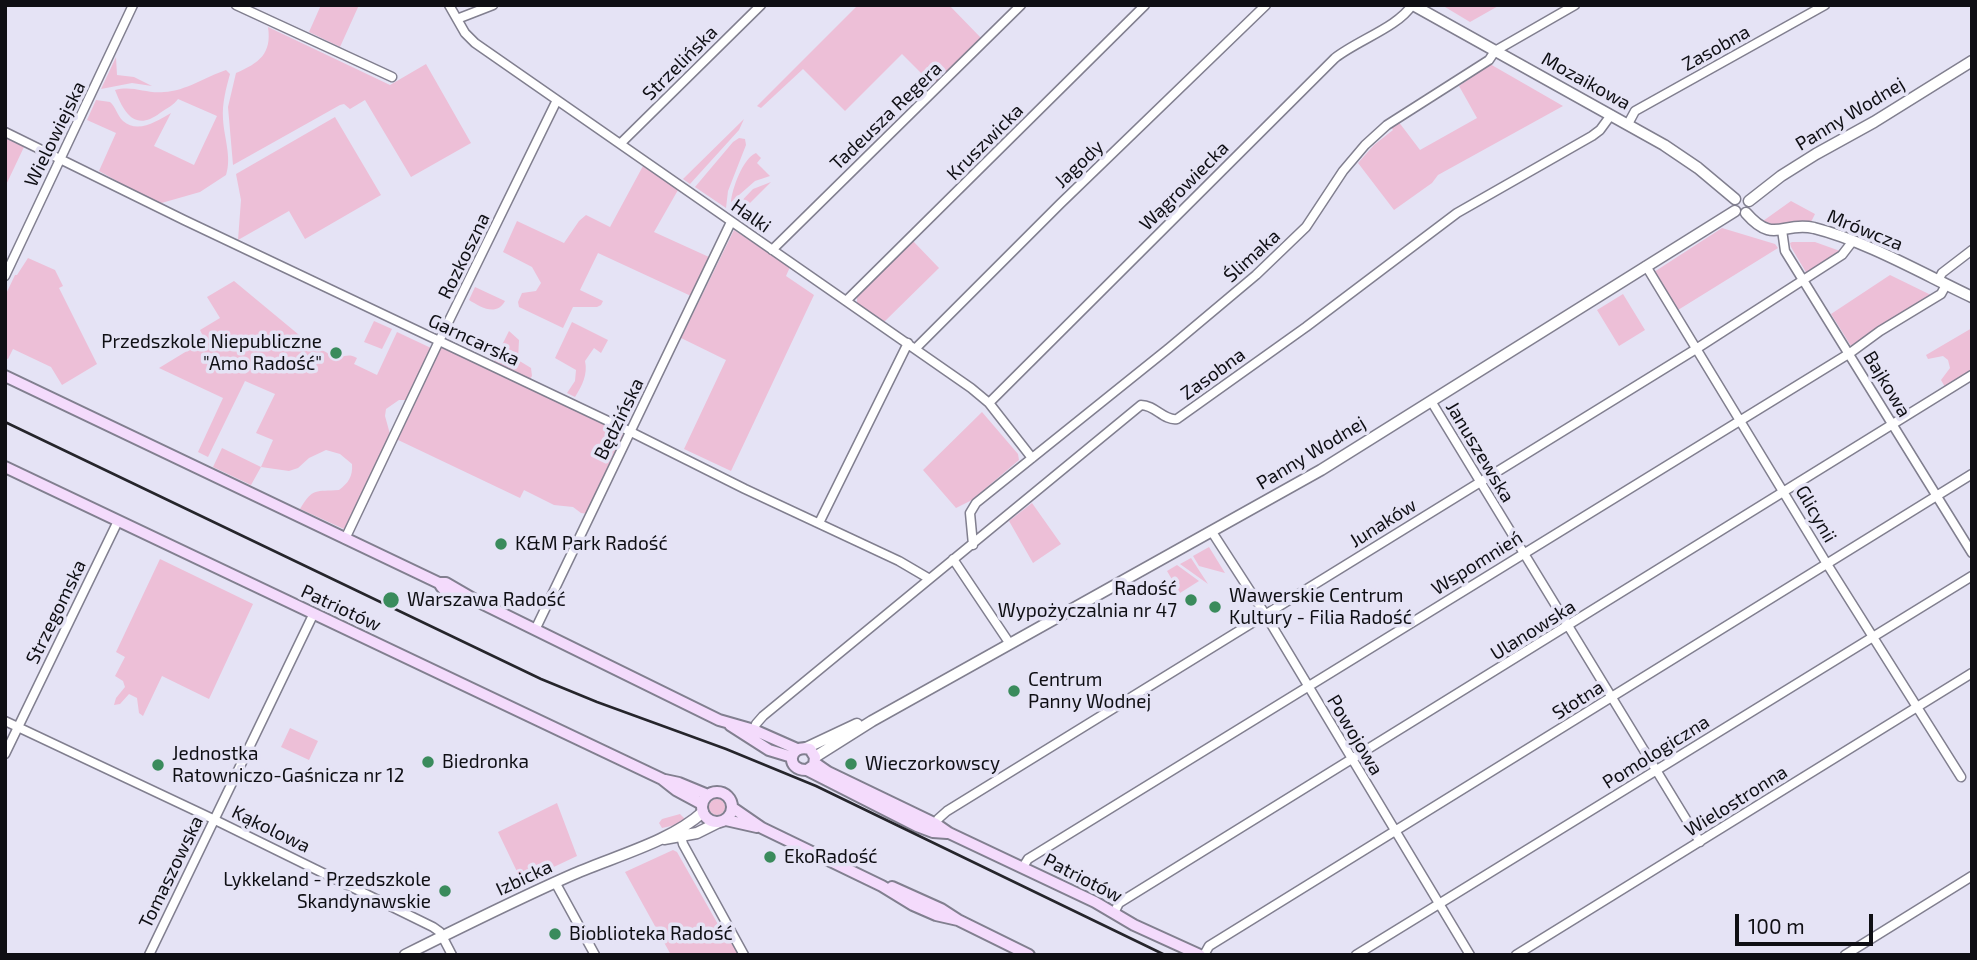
<!DOCTYPE html>
<meta charset="utf-8">
<style>
body{margin:0}
#map{position:relative;width:1977px;height:960px;overflow:hidden;background:#e5e3f5;font-family:"Exo 2",sans-serif}
canvas{display:block}
.frame{position:absolute;inset:0;border:7px solid #0f0f14;pointer-events:none}
.scale{position:absolute;left:1735px;top:914px;width:138px;height:32px;box-sizing:border-box;border:4px solid #0f0f14;border-top:0;padding-left:9px;font-size:21px;line-height:24px;white-space:nowrap;color:#0f0f14;-webkit-text-stroke:5px #e5e3f5;paint-order:stroke}
</style>
<div id="map">
<canvas width="1977" height="960"></canvas>
<div class="frame"></div>
<div class="scale">100 m</div>
</div>
<script>
const context = document.querySelector('canvas').getContext('2d');
context.lineJoin = 'round';
function paint(path, color) { context.fillStyle = color; context.fill(path, 'evenodd'); }
function stroke(path, color, width, dash) { context.strokeStyle = color; context.lineWidth = width; context.lineCap = dash ? 'butt' : 'round'; context.setLineDash(dash || []); context.stroke(path); }
function label(font, color, halo, rows, align = 'center') {
  context.font = font + ' "Exo 2",sans-serif'; context.lineWidth = 7; context.setLineDash([]); context.textBaseline = 'middle'; context.strokeStyle = halo; context.fillStyle = color; for (const [text, x, y, turn = 0] of rows) {
    context.save(); context.translate(x, y); context.rotate((+turn || 0) * Math.PI / 180); context.textAlign = isNaN(turn) ? turn : align; if (halo) context.strokeText(text, 0, 0); context.fillText(text, 0, 0); context.restore();
  }
}
const green = new Path2D(`
 M321,5H359L340,47L309,32Z
 M858,5H949L982,39L934,86L902,54L845,111L803,69L761,108L757,106Z
 M1446,5H1500L1470,22L1445,7Z
 M268,27L390,85L426,64L471,143L411,177L365,100L350,109L344,104L340,105L233,165L228,107L236,73C259,63 272,54 268,27Z
 M116,57L117,75L134,77L152,86L132,83L101,89Z
 M1490,64L1563,106L1438,175L1432,183L1394,210L1358,163L1374,145L1393,130L1391,127L1398,121L1420,150L1477,118L1459,86Z
 M226,70L230,74C226,89 222,103 223,119C224,138 232,157 226,175L200,192L158,204L99,171L116,133L87,120L96,100L110,102C116,107 117,115 123,121C138,134 157,121 171,113L154,146L194,165L217,116L178,99C174,105 167,108 160,113C135,132 124,113 115,90C133,85 146,94 164,92C186,91 205,77 226,70Z
 M335,117L381,195L305,239L289,211L238,240L241,200L236,174Z
 M744,119L739,130L690,184L683,179Z
 M5,138L24,147L5,187Z
 M739,138L745,139L746,145L728,191L726,208L695,187L733,142Z
 M756,153L761,158L757,163L770,176L755,181L731,202C732,189 743,158 756,153Z
 M643,166L678,190L654,232L709,257L691,296L598,253L580,290L603,301L601,305L597,307H573L563,328L519,307L518,302L522,293L536,291L541,283L532,267L503,252L517,221L564,243L579,221L586,215L610,227Z
 M771,182L737,216L731,212L753,189Z
 M1791,201L1815,214L1811,222L1775,225L1763,221Z
 M1722,228L1775,244L1778,248L1678,310L1654,272Z
 M734,230L790,267L786,276L814,295L731,471L684,449L726,360L681,338Z
 M913,241L939,268L883,323L857,305V296Z
 M1792,242H1815L1840,251L1807,274L1791,247L1790,243Z
 M28,258L55,270L63,286L59,288L97,364L62,385L51,367L13,349L8,359L5,358V296L15,275H17Z
 M1890,275L1933,296L1851,346L1831,314Z
 M234,281L316,349C325,349 330,357 339,357C347,356 349,354 357,358L354,364L377,375L397,332L431,348L407,400H399L386,409L385,416L390,434L344,529L300,509C313,487 316,492 339,490C348,483 353,477 352,464L340,454L326,450L309,458L298,468L289,471L261,467L251,485L213,467L222,448L261,467L273,440L256,433L275,394L245,381L208,457L198,452L223,398L159,368L205,340L200,330L220,318L207,297Z
 M475,287L505,301C496,317 481,307 469,300Z
 M1623,294L1645,330L1619,346L1597,310Z
 M374,321L392,329L382,349L364,342Z
 M572,322L608,340L601,353L594,348L585,361C588,374 582,386 575,397L567,393L575,381L576,370L555,358Z
 M1972,328V370L1945,387L1941,380L1950,368L1948,360L1943,356L1928,359L1926,355Z
 M509,331L519,340L518,360L531,368L532,376L529,381L493,363Z
 M443,346L623,432L625,436L588,514L581,513L573,507L554,505L524,490L520,498L396,439L440,348Z
 M982,412L1018,454L1019,460L972,500L956,508L923,470Z
 M1032,503L1061,544L1033,563L1009,521Z
 M1209,547L1225,573L1199,566L1193,556Z
 M1191,558L1208,584L1180,564Z
 M160,559L253,604L209,699L162,676L143,716L139,713L137,698L129,694L120,704L114,705L116,698L125,687L123,681L115,676L125,657L116,652Z
 M1177,565L1199,581L1180,593L1167,571Z
 M290,728L318,741L309,760L281,747Z
 M709 807a8 8 0 1 1 16 0a8 8 0 1 1-16 0Z
 M557,803L577,856L522,882L498,832Z
 M680,814L685,819L680,824L662,828L659,823L662,819Z
 M673,850L677,852L724,935H729L739,954L671,955L625,872Z`);
const minor = new Path2D(`
 M236,5L392,77
 M449,5L465,33L475,43L971,388L989,403L1032,458
 M457,19L493,5
 M1628,124L1635,111L1825,5
 M5,132L184,220L627,430L745,489L899,561L928,578
 M621,143L761,5
 M1782,230L1785,251L1972,553
 M772,250L1021,5
 M1646,266L1827,564L1961,777
 M5,276L133,5
 M1938,281L1942,273L1972,250
 M846,301L1145,5
 M916,348L1060,204L1266,5
 M1431,401L1700,842
 M989,403L1335,58C1358,40 1398,27 1412,5
 M819,523L908,343
 M1212,532L1265,614L1470,955
 M345,539L439,341L557,100
 M973,545L970,513L976,503L1169,348L1256,275L1306,227L1343,171L1365,145L1387,125L1489,60L1495,51L1575,5
 M953,559L1010,644
 M535,630L731,222
 M5,721L213,819L433,927L440,932L452,955
 M754,730L756,724L763,716L1141,405C1155,405 1164,421 1177,419L1306,327L1457,213L1592,136L1600,130L1611,115
 M5,754L118,521
 M934,829L938,819L947,811L1696,349L1842,255L1852,242
 M681,836L683,844L744,955
 M1023,867L1028,859L1850,353L1880,331L1941,294L1946,285
 M555,882L595,955
 M1114,913L1119,903L1972,375
 M149,955L313,615
 M1204,955L1209,946L1972,474
 M1356,955L1972,576
 M1516,955L1972,673
 M1845,955L1972,876`);
const tertiary = new Path2D(`
 M1413,5L1664,145L1698,168L1735,199
 M1749,201L1781,176L1816,154L1874,122L1972,61
 M1746,213C1774,245 1782,221 1814,228C1866,241 1923,274 1972,297
 M806,748L857,724
 M815,757L872,721L1321,470L1735,211
 M664,839L697,833L719,822
 M405,955C461,927 517,899 574,874C615,856 670,842 703,812`);
const secondary = new Path2D(`
 M5,376L439,583H446L477,601L719,720L754,730L797,749
 M5,467L662,779L676,790L702,804
 M439,583C446,596 458,598 471,600
 M730,725L769,750L792,757
 M815,763L828,772L936,824L949,833L1095,902L1134,925L1200,955
 M807,770L814,765L815,757L810,749C788,743 785,771 807,770L917,826L933,832L947,833
 M665,780L679,783L708,795
 M702 807a15 15 0 1 1 30 0a15 15 0 1 1-30 0Z
 M733,808L762,828L882,886L913,905L936,915L958,920
 M726,820L757,827
 M892,887L941,909L958,920L1029,955`);
const rail = new Path2D(`
 M5,422L541,679L597,702L726,749L816,786L1165,955`);
const markers = [
 [336,353,7,"#3a8b5c"],
 [501,544,7,"#3a8b5c"],
 [391,600,9,"#3a8b5c"],
 [1191,600,7,"#3a8b5c"],
 [1215,607,7,"#3a8b5c"],
 [1014,691,7,"#3a8b5c"],
 [428,762,7,"#3a8b5c"],
 [851,764,7,"#3a8b5c"],
 [158,765,7,"#3a8b5c"],
 [770,857,7,"#3a8b5c"],
 [445,891,7,"#3a8b5c"],
 [555,934,7,"#3a8b5c"]
];
const streetNames = [
 ["Zasobna",1716,48,-29],
 ["Strzelińska",680,63,-45],
 ["Mozaikowa",1586,81,29],
 ["Panny Wodnej",1850,114,-31],
 ["Tadeusza Regera",886,116,-44],
 ["Wielowiejska",55,134,-64],
 ["Kruszwicka",985,142,-45],
 ["Jagody",1079,164,-44],
 ["Wągrowiecka",1184,186,-45],
 ["Halki",751,216,35],
 ["Mrówcza",1865,230,22],
 ["Rozkoszna",464,256,-64],
 ["Ślimaka",1252,256,-42],
 ["Garncarska",474,340,25],
 ["Zasobna",1213,374,-36],
 ["Bajkowa",1887,384,59],
 ["Będzińska",619,419,-64],
 ["Januszewska",1480,452,59],
 ["Panny Wodnej",1311,453,-31],
 ["Glicynii",1816,514,60],
 ["Junaków",1383,523,-32],
 ["Wspomnień",1477,563,-32],
 ["Patriotów",341,608,25],
 ["Strzegomska",56,612,-64],
 ["Ulanowska",1533,630,-32],
 ["Słotna",1578,700,-32],
 ["Powojowa",1355,735,59],
 ["Pomologiczna",1656,752,-32],
 ["Wielostronna",1736,801,-32],
 ["Kąkolowa",271,829,26],
 ["Tomaszowska",171,872,-64],
 ["Izbicka",524,878,-25],
 ["Patriotów",1083,878,27]
];
const poiNames = [
 ["Przedszkole Niepubliczne",322,342,"right"],
 ["\"Amo Radość\"",322,364,"right"],
 ["K&M Park Radość",515,544],
 ["Radość",1177,589,"right"],
 ["Wypożyczalnia nr 47",1177,611,"right"],
 ["Wawerskie Centrum",1229,596],
 ["Kultury - Filia Radość",1229,618],
 ["Warszawa Radość",407,600],
 ["Centrum",1028,680],
 ["Panny Wodnej",1028,702],
 ["Jednostka",172,754],
 ["Ratowniczo-Gaśnicza nr 12",172,776],
 ["Biedronka",442,762],
 ["Wieczorkowscy",865,764],
 ["EkoRadość",784,857],
 ["Lykkeland - Przedszkole",431,880,"right"],
 ["Skandynawskie",431,902,"right"],
 ["Bioblioteka Radość",569,934]
];
paint(green, '#edbfd7');
stroke(minor, '#817f8f', 11);
stroke(tertiary, '#817f8f', 13);
stroke(secondary, '#817f8f', 14);
stroke(minor, '#fff', 8);
stroke(tertiary, '#fff', 10);
stroke(secondary, '#f4dbfc', 10);
stroke(rail, '#25252b', 2.5);
for (const [x, y, r, color] of markers) { const dot = new Path2D(); dot.arc(x, y, r, 0, 2 * Math.PI); context.fillStyle = color; context.fill(dot); stroke(dot, '#e5e3f5', 2.5); }
label('19px', '#0f0f14', '#e5e3f5', streetNames);
label('19px', '#0f0f14', '#e5e3f5', poiNames, 'left');
</script>
